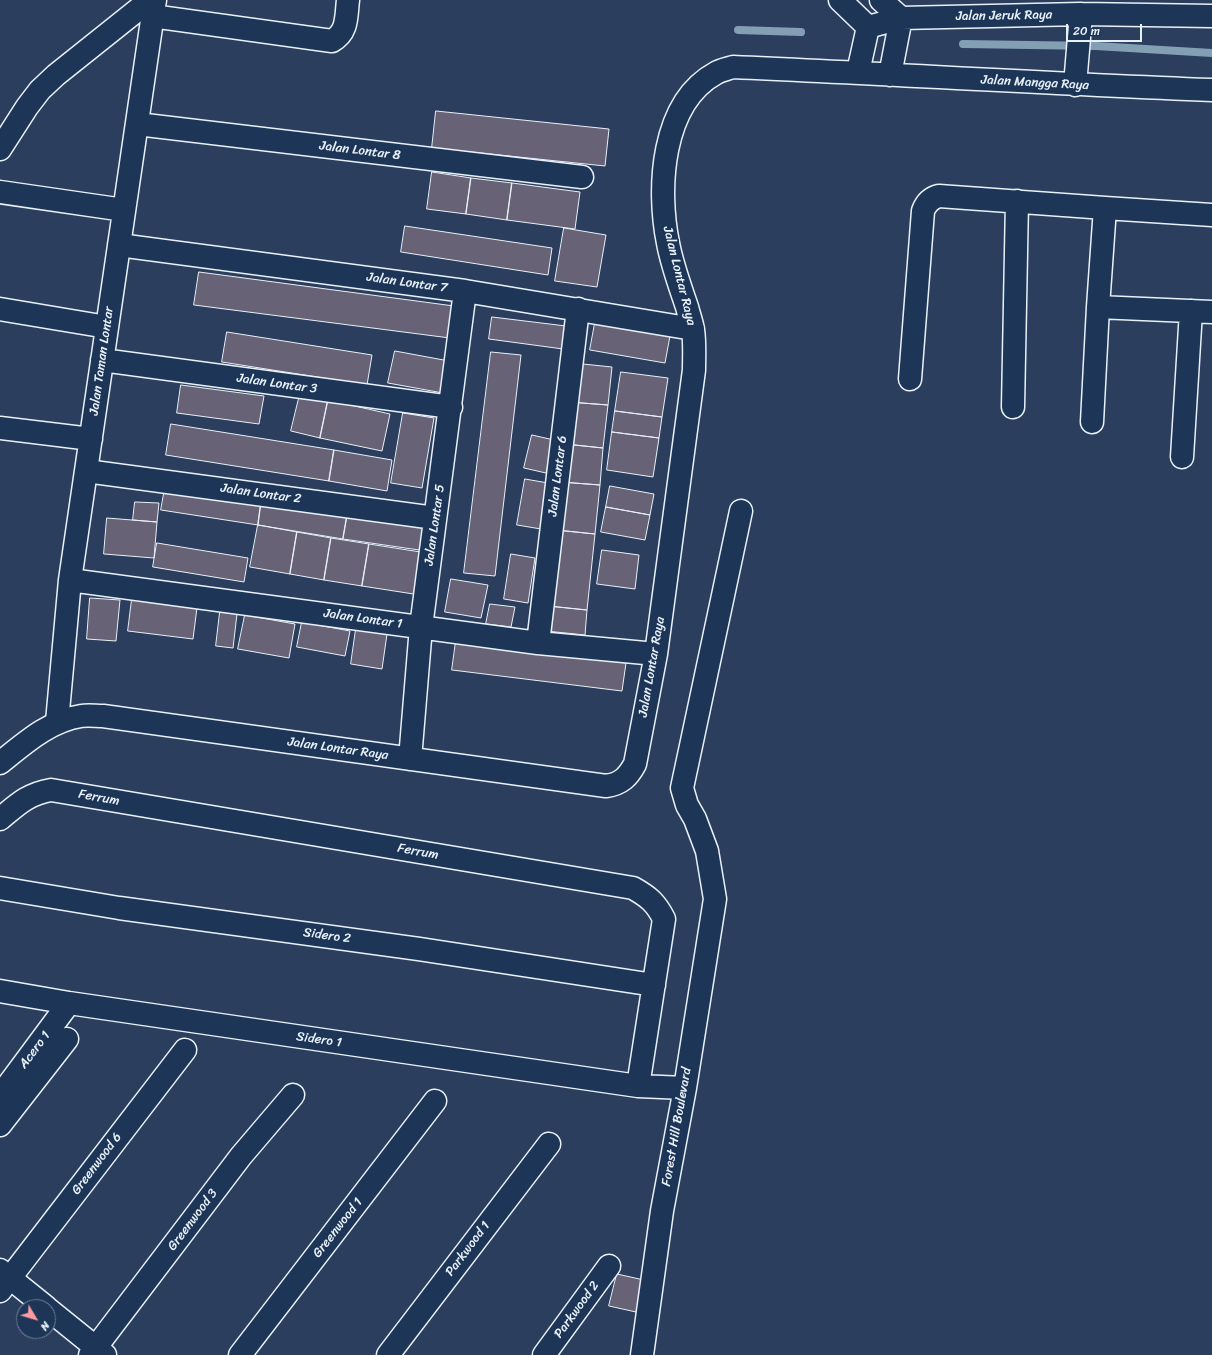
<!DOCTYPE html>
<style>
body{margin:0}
#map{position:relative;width:1212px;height:1355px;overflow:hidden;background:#2c3e5d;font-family:Sriracha,sans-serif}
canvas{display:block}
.north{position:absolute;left:16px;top:1299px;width:40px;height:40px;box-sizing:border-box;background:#1d3557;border:1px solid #6e8097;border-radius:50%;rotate:128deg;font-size:11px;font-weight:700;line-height:16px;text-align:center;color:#e8f1f8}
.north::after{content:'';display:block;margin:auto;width:14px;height:18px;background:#ff9aa2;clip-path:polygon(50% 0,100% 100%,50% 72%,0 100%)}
.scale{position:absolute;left:1066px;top:24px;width:76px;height:18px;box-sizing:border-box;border:2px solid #e8f1f8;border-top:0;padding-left:5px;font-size:12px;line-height:14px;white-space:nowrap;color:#e8f1f8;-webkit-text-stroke:3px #1d3557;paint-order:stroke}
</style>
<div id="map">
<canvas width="1212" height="1355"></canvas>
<div class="north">N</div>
<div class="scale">20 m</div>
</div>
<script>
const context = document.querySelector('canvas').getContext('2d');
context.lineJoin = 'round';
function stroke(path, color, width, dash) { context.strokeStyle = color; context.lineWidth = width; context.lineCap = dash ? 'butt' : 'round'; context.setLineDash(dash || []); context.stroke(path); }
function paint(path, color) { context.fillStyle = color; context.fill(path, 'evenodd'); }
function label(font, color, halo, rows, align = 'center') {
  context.font = font + ' Sriracha,sans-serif'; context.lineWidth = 3.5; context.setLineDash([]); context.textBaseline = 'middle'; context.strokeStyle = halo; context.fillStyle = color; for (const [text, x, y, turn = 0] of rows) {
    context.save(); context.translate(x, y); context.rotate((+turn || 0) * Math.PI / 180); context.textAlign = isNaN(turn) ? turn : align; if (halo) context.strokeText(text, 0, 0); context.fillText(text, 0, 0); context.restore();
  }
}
const stream = new Path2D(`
 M738,30L801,32
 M963,44L1096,46L1212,53`);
const building = new Path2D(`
 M436,111L609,129L605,166L432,148Z
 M432,172L471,178L466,214L427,209Z
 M471,178L512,183L507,220L466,214Z
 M512,183L580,192L575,229L507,220Z
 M405,226L552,248L548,275L401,252Z
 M564,228L606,235L597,287L555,281Z
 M199,272L454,306L450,338L194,305Z
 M492,317L566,326L563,349L489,339Z
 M595,323L670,336L665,363L590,350Z
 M227,332L372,355L367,385L222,362Z
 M395,351L449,361L443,393L388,383Z
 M491,352L521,355L495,576L464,573Z
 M573,363L612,367L608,405L569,402Z
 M621,372L668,378L662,417L615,411Z
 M181,385L264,396L259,424L177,413Z
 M300,394L328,400L320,438L291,431Z
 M328,400L390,414L382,451L320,438Z
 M569,402L608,405L603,448L565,444Z
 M615,411L662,417L659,438L612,432Z
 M403,413L434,418L422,488L391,483Z
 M171,424L334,450L329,481L166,455Z
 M612,432L659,438L653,477L607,470Z
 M532,435L554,440L546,473L524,468Z
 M565,444L603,448L600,485L561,482Z
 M334,450L392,460L387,491L329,481Z
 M525,479L548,483L541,529L517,525Z
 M561,482L600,485L595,534L556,530Z
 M610,486L654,494L650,515L606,507Z
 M165,488L261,503L258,525L161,510Z
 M135,502L159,503L157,522L133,520Z
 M261,503L347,516L343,539L258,525Z
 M606,507L650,515L645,540L601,532Z
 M347,516L429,529L426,551L343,539Z
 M107,518L157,522L154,558L104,554Z
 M258,525L297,532L290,574L250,567Z
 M556,530L595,534L587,610L548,606Z
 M297,532L331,538L324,580L290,574Z
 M331,538L369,544L362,586L324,580Z
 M157,543L248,558L244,582L153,567Z
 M369,544L427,553L420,595L362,586Z
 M602,550L639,555L635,589L597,584Z
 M511,554L535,558L528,603L504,599Z
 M451,579L488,585L481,618L445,612Z
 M133,591L198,600L193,639L128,631Z
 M90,598L120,600L116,641L87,639Z
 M490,604L515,607L511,627L486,624Z
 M548,606L587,610L585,635L546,631Z
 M220,612L237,614L233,648L216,646Z
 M245,615L295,624L289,658L238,649Z
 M302,622L350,631L345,656L297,647Z
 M356,629L387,634L382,669L351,664Z
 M456,641L626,663L622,691L452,670Z
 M617,1274L644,1280L636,1312L609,1306Z`);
const street = new Path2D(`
 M840,0L868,27L858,72
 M881,0L901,18L890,75
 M152,16L332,41C348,32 346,17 348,0
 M868,27L901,18L1081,14L1212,16
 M1075,85L1081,14
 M137,124L582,177
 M0,149L27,107L40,90L56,75L150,0
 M0,192L124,210
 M119,245L465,291L693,329
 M1098,307L1212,312
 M0,309L107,327
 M102,360L451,407
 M910,379L923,211C926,203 931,198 939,196L1105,208L1212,215
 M1013,407L1017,201
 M1092,422L1098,307L1105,208
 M0,428L91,439
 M1182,457L1191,311
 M86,471L435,518
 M70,580L538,643L656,654
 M538,643L578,309
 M57,722L70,580L155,0
 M410,759L421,627L465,291
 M0,763C25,743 49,721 81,716C88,715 96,716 103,716L606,786C621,784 628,777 635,764L656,654L694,370C694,357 695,343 693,330C692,323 689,315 687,307C680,286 672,265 668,243C657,189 661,103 716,73C721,70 727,69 733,67C893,74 1052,84 1212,90
 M0,819C18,804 28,794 51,790L633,888C649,897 656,903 664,919L638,1086
 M0,888L119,908L419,949L654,985
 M0,991L69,1003L638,1086L685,1088
 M0,1096L69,1003
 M0,1125L67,1039
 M0,1270L46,1307
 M0,1291L185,1050
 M48,1309L105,1355
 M90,1355L241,1156L293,1095
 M240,1355L435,1101
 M388,1355L549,1144
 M544,1355L609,1266
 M642,1355L662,1211L685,1088L715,899L707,851L695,819L687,805L682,788L741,511`);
const streetNames = [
 ["Jalan Jeruk Raya",1004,16,-1],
 ["Jalan Mangga Raya",1035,83,3],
 ["Jalan Lontar 8",360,151,7],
 ["Jalan Lontar Raya",679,276,76],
 ["Jalan Lontar 7",407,283,8],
 ["Jalan Taman Lontar",102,361,-82],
 ["Jalan Lontar 3",277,384,8],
 ["Jalan Lontar 6",558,476,-83],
 ["Jalan Lontar 2",261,494,8],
 ["Jalan Lontar 5",435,525,-82],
 ["Jalan Lontar 1",363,619,8],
 ["Jalan Lontar Raya",652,667,-80],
 ["Jalan Lontar Raya",338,749,8],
 ["Ferrum",99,798,10],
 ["Ferrum",418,852,10],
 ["Sidero 2",327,936,8],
 ["Sidero 1",319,1040,8],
 ["Acero 1",35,1050,-53],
 ["Forest Hill Boulevard",677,1127,-80],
 ["Greenwood 6",97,1164,-53],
 ["Greenwood 3",193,1220,-53],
 ["Greenwood 1",338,1228,-52],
 ["Parkwood 1",468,1249,-53],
 ["Parkwood 2",577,1310,-54]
];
stroke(stream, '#839fb4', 8);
paint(building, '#676275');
stroke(building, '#e8f1f8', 1);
stroke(street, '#e8f1f8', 25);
stroke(street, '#1d3557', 22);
label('13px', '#e8f1f8', '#1d3557', streetNames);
</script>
